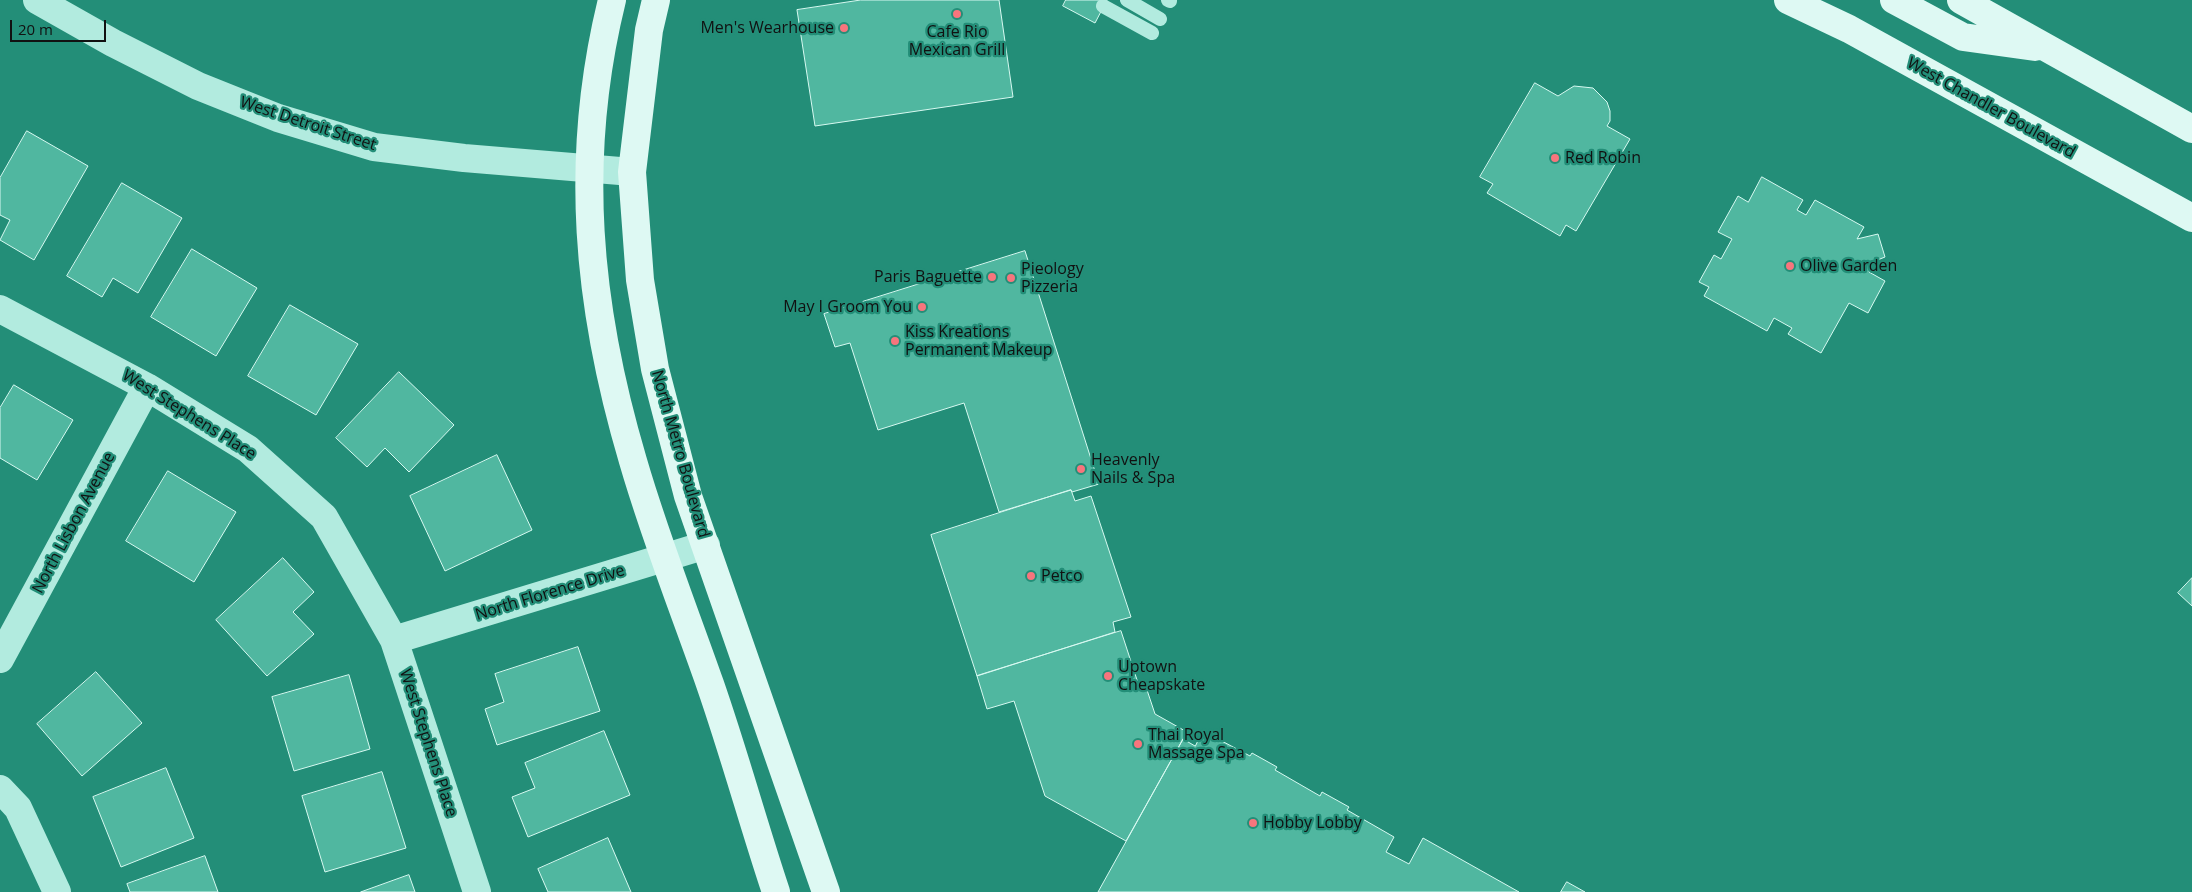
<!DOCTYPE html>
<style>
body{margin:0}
#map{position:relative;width:2192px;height:892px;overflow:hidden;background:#238e78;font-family:"Open Sans",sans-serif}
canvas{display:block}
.scale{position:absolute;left:10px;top:20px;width:96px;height:22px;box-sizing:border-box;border:2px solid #111;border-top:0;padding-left:6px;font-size:15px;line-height:18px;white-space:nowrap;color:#111;-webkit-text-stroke:4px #238e78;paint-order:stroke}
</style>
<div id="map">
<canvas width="2192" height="892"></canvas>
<div class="scale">20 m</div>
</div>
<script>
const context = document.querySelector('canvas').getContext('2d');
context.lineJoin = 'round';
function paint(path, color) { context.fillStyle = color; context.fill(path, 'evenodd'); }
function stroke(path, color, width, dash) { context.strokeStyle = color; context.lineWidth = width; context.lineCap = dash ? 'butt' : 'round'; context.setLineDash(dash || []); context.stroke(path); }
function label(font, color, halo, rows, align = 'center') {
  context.font = font + ' "Open Sans",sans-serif'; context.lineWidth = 4.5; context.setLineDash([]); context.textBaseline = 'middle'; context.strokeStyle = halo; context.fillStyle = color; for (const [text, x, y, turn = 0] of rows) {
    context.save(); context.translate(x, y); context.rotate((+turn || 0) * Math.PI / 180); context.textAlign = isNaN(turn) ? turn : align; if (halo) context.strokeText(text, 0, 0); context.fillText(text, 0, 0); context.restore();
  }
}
const building = new Path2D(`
 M861,0H999L1013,97L815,126L797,10Z
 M1066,0H1107L1095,23L1063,6Z
 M1535,83L1558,96L1574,86L1593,88L1607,102L1610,111V121L1607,126L1630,139L1576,231L1566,225L1560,236L1487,193L1493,184L1480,177Z
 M27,131L88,166L34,260L0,240L10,220L0,215V178Z
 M1762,177L1803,200L1797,210L1806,215L1815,200L1864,227L1857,239L1878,234L1885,257L1875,261L1869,272L1885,281L1868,313L1849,303L1821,353L1788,334L1792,328L1774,318L1767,331L1704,296L1709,287L1699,282L1714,255L1721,259L1732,239L1718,232L1738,196L1748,202Z
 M122,183L182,218L138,293L113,278L102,297L67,276Z
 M192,249L257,288L216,356L151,317Z
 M1025,251L1099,484L1072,492L1071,490L999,512L964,403L878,430L850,343L835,347L824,314Z
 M290,305L358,344L316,415L248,376Z
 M399,372L454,425L409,472L385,448L367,467L336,438Z
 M14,385L73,420L37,480L0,458V408Z
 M497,455L532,530L445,571L410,496Z
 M168,471L236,512L194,582L126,541Z
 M1071,490L1075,501L1091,496L1131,617L1113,622L1115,632L977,676L931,535Z
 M283,558L314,592L293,612L314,634L267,676L216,620Z
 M2192,578V606L2178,593Z
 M1121,631L1140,689L1146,687L1155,714L1187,732L1126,841L1045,796L1014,701L987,709L977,676Z
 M578,647L600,711L497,745L485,709L504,702L495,674Z
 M96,672L142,723L82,776L37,724Z
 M349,675L370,749L294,771L272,697Z
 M604,731L630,795L528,837L512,797L535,788L525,763Z
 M1203,731L1250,756L1252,753L1277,767L1275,770L1320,796L1322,792L1349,807L1347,810L1394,837L1386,852L1409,864L1423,838L1519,892H1098L1183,739L1195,746Z
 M166,768L194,838L121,867L93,797Z
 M382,772L406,848L325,872L302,796Z
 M608,838L631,892H548L538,869Z
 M205,856L218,892H130L127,884Z
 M409,875L415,892H361Z
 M1567,882L1585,892H1561Z`);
const lane = new Path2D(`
 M1127,0L1160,19
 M1168,0L1170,1
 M1103,6L1152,33`);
const street = new Path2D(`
 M37,0L113,43L198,86L278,118L374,147L464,158L632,172
 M0,309L147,387L248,449L324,517L394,640L477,892
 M394,640L706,545
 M0,659L147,387
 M0,789L18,808L57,892`);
const secondary = new Path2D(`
 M612,0C573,158 587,306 633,461C655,537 684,610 710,684C734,753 753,823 776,892
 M656,0L649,30L632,172L640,280L655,369L688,496L826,892
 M1788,0L1849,29L2192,218
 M1894,0L1963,37L2035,47
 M1961,0L2192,129`);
const markers = [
 [957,14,5,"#f7757d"],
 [844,28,5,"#f7757d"],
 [1555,158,5,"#f7757d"],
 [1790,266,5,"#f7757d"],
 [992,277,5,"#f7757d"],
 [1011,278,5,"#f7757d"],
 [922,307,5,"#f7757d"],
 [895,341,5,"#f7757d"],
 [1081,469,5,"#f7757d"],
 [1031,576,5,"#f7757d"],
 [1108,676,5,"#f7757d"],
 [1138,744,5,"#f7757d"],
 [1253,823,5,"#f7757d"]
];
const poiNames = [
 ["Men's Wearhouse",834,28,"right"],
 ["Cafe Rio",957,32,"center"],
 ["Mexican Grill",957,50,"center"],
 ["Red Robin",1565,158],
 ["Olive Garden",1800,266],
 ["Pieology",1021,269],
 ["Pizzeria",1021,287],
 ["Paris Baguette",982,277,"right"],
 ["May I Groom You",912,307,"right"],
 ["Kiss Kreations",905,332],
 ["Permanent Makeup",905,350],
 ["Heavenly",1091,460],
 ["Nails & Spa",1091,478],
 ["Petco",1041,576],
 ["Uptown",1118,667],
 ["Cheapskate",1118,685],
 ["Thai Royal",1148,735],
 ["Massage Spa",1148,753],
 ["Hobby Lobby",1263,823]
];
const streetNames = [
 ["West Chandler Boulevard",1991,108,29],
 ["West Detroit Street",308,124,18],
 ["West Stephens Place",189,415,32],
 ["North Metro Boulevard",680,454,74],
 ["North Lisbon Avenue",74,523,-62],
 ["North Florence Drive",550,593,-17],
 ["West Stephens Place",428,743,72]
];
paint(building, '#50b7a0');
stroke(building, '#d7f9f1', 1);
stroke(lane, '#b2ebdf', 14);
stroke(street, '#b2ebdf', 28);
stroke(secondary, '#def9f3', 28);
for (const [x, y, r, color] of markers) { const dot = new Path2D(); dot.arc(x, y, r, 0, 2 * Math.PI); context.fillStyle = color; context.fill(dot); stroke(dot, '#238e78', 2); }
label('16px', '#111', '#238e78', poiNames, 'left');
label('16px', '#111', '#238e78', streetNames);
</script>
